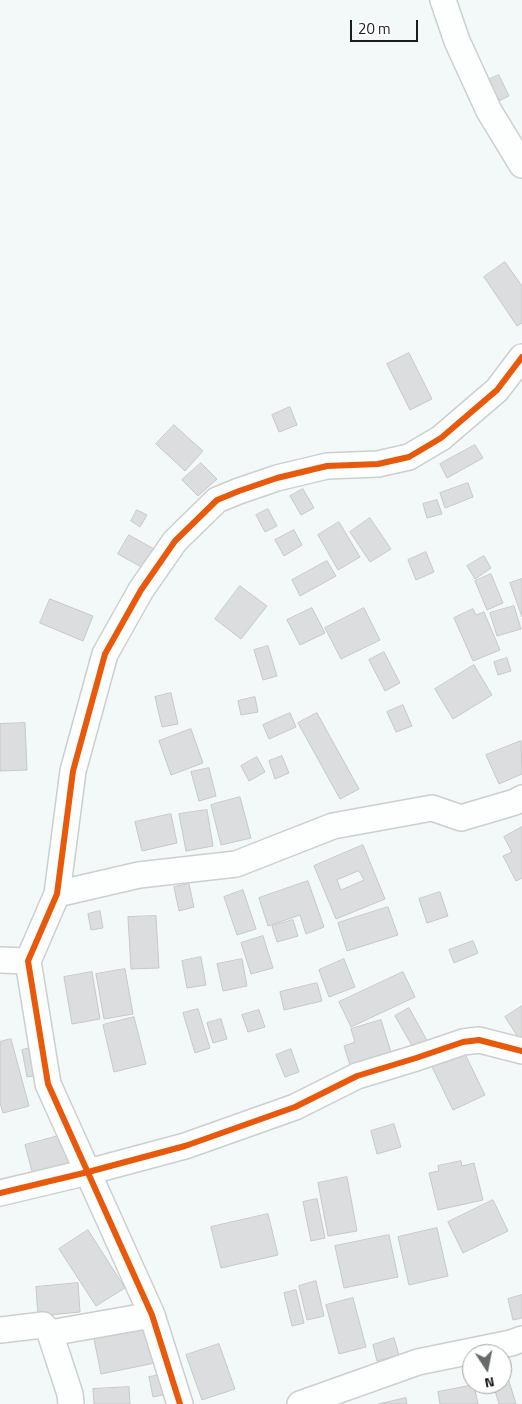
<!DOCTYPE html>
<style>
body{margin:0}
#map{position:relative;width:522px;height:1404px;overflow:hidden;background:#f3f8f8;font-family:"Titillium Web",sans-serif}
canvas{display:block}
.north{position:absolute;left:462px;top:1344px;width:50px;height:50px;box-sizing:border-box;background:#fff;border:1px solid #a3a5a5;border-radius:50%;rotate:169deg;font-size:14px;font-weight:700;line-height:20px;text-align:center;color:#1a1d1d}
.north::after{content:'';display:block;margin:auto;width:18px;height:22px;background:#666a6a;clip-path:polygon(50% 0,100% 100%,50% 72%,0 100%)}
.scale{position:absolute;left:350px;top:20px;width:68px;height:22px;box-sizing:border-box;border:2px solid #1a1d1d;border-top:0;padding-left:6px;font-size:15px;line-height:18px;white-space:nowrap;color:#1a1d1d;-webkit-text-stroke:4px #fff;paint-order:stroke}
</style>
<div id="map">
<canvas width="522" height="1404"></canvas>
<div class="north">N</div>
<div class="scale">20 m</div>
</div>
<script>
const context = document.querySelector('canvas').getContext('2d');
context.lineJoin = 'round';
function paint(path, color) { context.fillStyle = color; context.fill(path, 'evenodd'); }
function stroke(path, color, width, dash) { context.strokeStyle = color; context.lineWidth = width; context.lineCap = dash ? 'butt' : 'round'; context.setLineDash(dash || []); context.stroke(path); }
const building = new Path2D(`
 M499,75L509,96L495,103L485,81Z
 M505,262L522,286V323L517,326L484,277Z
 M409,353L432,399L410,410L387,364Z
 M290,407L297,425L279,432L272,415Z
 M174,425L203,451L185,471L156,444Z
 M475,445L483,458L447,478L440,464Z
 M201,463L217,479L198,496L182,480Z
 M468,483L473,497L445,508L440,493Z
 M303,489L314,508L301,515L290,496Z
 M437,500L442,514L427,518L423,504Z
 M268,509L277,526L265,532L256,515Z
 M137,510L147,515L140,527L131,521Z
 M370,518L391,549L370,562L350,532Z
 M339,522L360,557L338,570L318,535Z
 M294,530L302,545L284,556L275,540Z
 M129,535L154,549L143,568L118,554Z
 M426,552L434,572L416,580L408,560Z
 M484,556L491,568L475,579L467,566Z
 M327,561L336,576L300,596L292,580Z
 M491,574L503,603L487,610L475,581Z
 M522,579V617L510,583Z
 M240,586L267,606L241,639L215,619Z
 M50,599L93,616L83,641L40,623Z
 M514,606L521,629L497,636L490,613Z
 M312,608L325,633L300,645L287,620Z
 M364,608L380,640L341,659L325,628Z
 M473,609L476,615L484,612L500,650L473,661L454,618Z
 M268,646L277,676L263,680L254,650Z
 M384,652L400,683L385,691L369,660Z
 M507,658L511,671L498,675L494,662Z
 M474,665L492,695L453,719L435,689Z
 M171,693L178,724L162,727L155,697Z
 M255,697L258,712L241,715L238,701Z
 M403,705L412,726L396,732L387,712Z
 M290,713L296,727L269,739L263,725Z
 M317,713L359,789L340,799L298,723Z
 M25,723L27,770L0,771V724Z
 M191,729L203,763L171,775L159,741Z
 M521,741L522,774L499,784L486,755Z
 M282,756L289,773L275,779L269,761Z
 M257,757L265,772L249,781L241,766Z
 M209,768L216,796L199,801L191,772Z
 M240,797L251,838L221,845L211,805Z
 M207,810L213,846L186,851L179,814Z
 M171,814L177,843L142,851L135,822Z
 M522,827V878L516,881L503,856L512,852L504,837Z
 M363,845L385,899L336,919L314,866ZM359,871L364,880L341,890L337,880Z
 M308,881L324,927L306,934L300,915L268,926L259,898Z
 M189,884L194,907L179,911L174,887Z
 M243,890L256,929L237,935L224,897Z
 M440,892L448,916L427,923L419,899Z
 M388,907L398,935L347,951L338,923Z
 M100,911L103,928L91,930L88,914Z
 M156,916L159,968L131,969L128,917Z
 M293,920L298,936L277,942L272,926Z
 M263,936L273,968L251,974L241,943Z
 M473,941L478,953L454,963L449,950Z
 M201,957L206,985L187,988L182,961Z
 M242,959L247,986L223,991L217,964Z
 M344,959L355,987L329,997L319,970Z
 M125,969L133,1014L104,1019L96,974Z
 M92,972L100,1019L72,1024L64,977Z
 M403,972L415,997L351,1027L339,1002Z
 M317,983L322,1001L284,1010L280,992Z
 M522,1006V1043L505,1017Z
 M409,1008L429,1044L415,1051L395,1016Z
 M198,1009L210,1048L195,1053L183,1013Z
 M259,1010L265,1027L248,1032L242,1015Z
 M134,1017L146,1064L114,1072L103,1025Z
 M221,1019L227,1039L213,1043L207,1023Z
 M381,1020L391,1052L350,1065L344,1046L355,1042L351,1029Z
 M11,1039L29,1106L3,1113L0,1103V1042Z
 M39,1046L45,1074L27,1077L22,1050Z
 M291,1049L299,1072L285,1077L276,1055Z
 M464,1052L485,1095L453,1110L432,1067Z
 M394,1124L401,1147L377,1154L371,1131Z
 M62,1135L70,1165L33,1175L25,1145Z
 M461,1161L462,1166L474,1163L483,1200L438,1210L429,1173L439,1171L438,1166Z
 M347,1177L357,1231L328,1236L318,1183Z
 M317,1199L325,1238L311,1241L303,1202Z
 M493,1200L508,1231L463,1253L448,1222Z
 M268,1214L278,1255L221,1268L211,1227Z
 M437,1228L448,1276L409,1285L398,1237Z
 M88,1230L125,1288L96,1306L59,1249Z
 M389,1235L398,1277L344,1288L335,1246Z
 M316,1281L324,1316L307,1320L299,1286Z
 M78,1283L80,1312L38,1316L36,1287Z
 M296,1290L304,1323L292,1326L284,1293Z
 M522,1295V1318L513,1320L508,1299Z
 M353,1298L366,1347L339,1354L326,1305Z
 M146,1319L155,1363L101,1374L92,1329Z
 M394,1338L399,1355L377,1361L373,1345Z
 M219,1344L235,1389L202,1400L186,1355Z
 M168,1374L172,1393L153,1397L149,1377Z
 M508,1378L516,1404H499L493,1384H502V1380Z
 M474,1385L478,1404H440L438,1392Z
 M129,1387L130,1404H94L93,1389Z
 M406,1398L407,1404H379Z`);
const street = new Path2D(`
 M443,0L457,41L489,111L522,165
 M57,894L139,875L236,864L333,826L432,808L461,818L515,802L522,798
 M0,960L28,961
 M0,1193L88,1172L185,1146L295,1107L357,1076L416,1058L463,1042L479,1040L522,1051
 M0,1330L43,1325L50,1333L152,1315
 M50,1333L70,1394L71,1404
 M180,1404L152,1315L48,1084L28,961L57,894L73,771L105,654L141,590L175,541L217,500L239,491L277,478L327,466L378,464L409,457L441,438L497,390L522,357
 M300,1404L418,1362L511,1343L522,1339`);
const cycleway = new Path2D(`
 M0,1193L88,1172L185,1146L295,1107L357,1076L416,1058L463,1042L479,1040L522,1051
 M180,1404L152,1315L48,1084L28,961L57,894L73,771L105,654L141,590L175,541L217,500L239,491L277,478L327,466L378,464L409,457L441,438L497,390L522,357`);
paint(building, '#dcddde');
stroke(building, '#c6c8c9', 1);
stroke(street, '#cbcfcf', 28);
stroke(street, '#fdfefe', 25);
stroke(cycleway, '#e8590c', 6);
</script>
